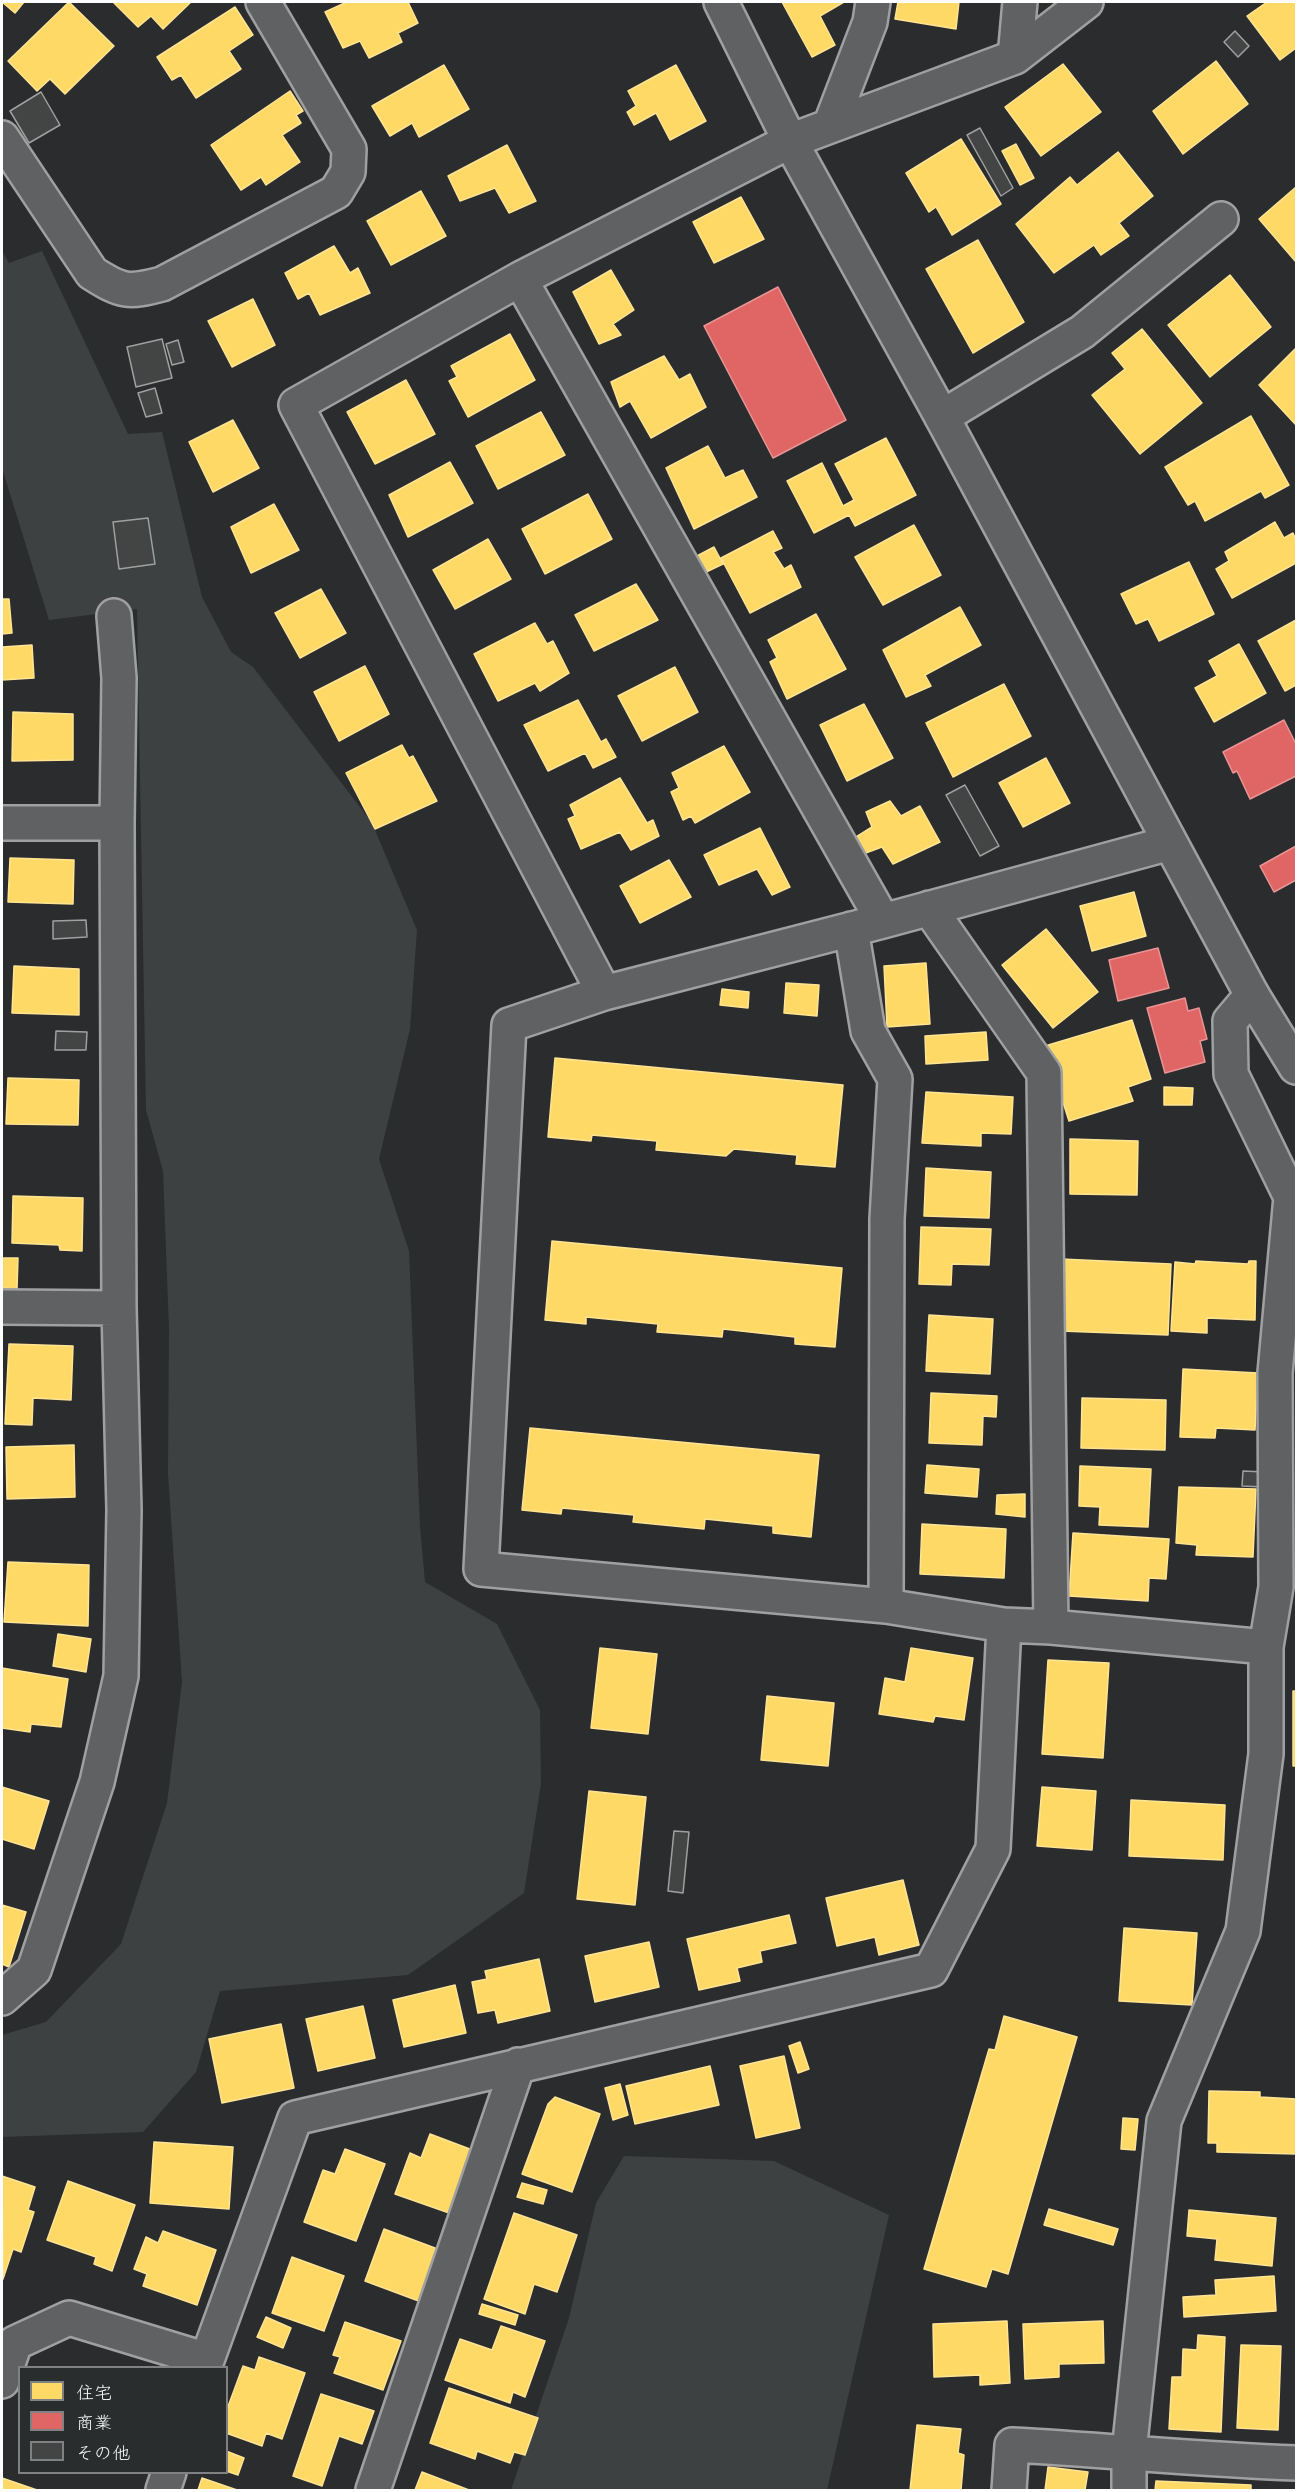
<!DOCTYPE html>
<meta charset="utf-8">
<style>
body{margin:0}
#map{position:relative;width:1298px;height:2492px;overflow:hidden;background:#2b2c2d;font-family:Caveat,"Klee One",sans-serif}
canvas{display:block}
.frame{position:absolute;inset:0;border:3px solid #fff;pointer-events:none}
.legend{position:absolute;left:18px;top:2366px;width:210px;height:108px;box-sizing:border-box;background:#2a2d2e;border:2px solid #7f8182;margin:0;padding:8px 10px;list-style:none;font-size:18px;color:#fff}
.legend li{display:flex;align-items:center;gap:12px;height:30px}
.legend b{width:30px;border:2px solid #7f8182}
</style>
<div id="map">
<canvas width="1298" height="2492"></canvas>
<div class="frame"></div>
<ul class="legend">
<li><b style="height:16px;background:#ffd966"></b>住宅</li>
<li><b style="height:16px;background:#e06666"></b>商業</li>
<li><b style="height:16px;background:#434444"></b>その他</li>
</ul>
</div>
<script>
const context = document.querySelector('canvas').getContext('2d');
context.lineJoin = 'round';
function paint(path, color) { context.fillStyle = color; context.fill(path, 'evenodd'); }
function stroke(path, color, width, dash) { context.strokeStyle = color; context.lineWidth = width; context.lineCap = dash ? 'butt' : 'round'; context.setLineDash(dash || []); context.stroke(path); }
const green = new Path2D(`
 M2,251L9,263L42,251L128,434L162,432L202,597L231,652L253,667L372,823L417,930L410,1029L379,1159L409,1251L420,1527L425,1582L497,1624L540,1710L541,1784L524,1893L408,1975L220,1991L196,2072L143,2132L2,2137V2035L46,2022L121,1944L167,1803L182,1682L168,1473L169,1329L163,1171L146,1110L137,609L49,620L2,468Z
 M624,2156L774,2161L889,2215L827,2490H511L569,2318L596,2203Z`);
const homes = new Path2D(`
 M2,2H24L15,13Z
 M69,2L114,46L65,94L50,79L37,91L8,61Z
 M113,2H191L163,29L151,16L138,27Z
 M347,2H408L418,23L398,33L402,42L369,58L360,41L343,48L325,12Z
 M782,2H844L820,16L835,45L812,57Z
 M898,2H959L956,29L895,19Z
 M1267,2H1296V48L1280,60L1247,16Z
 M235,7L253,35L229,51L241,69L196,98L181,75L172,80L157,57Z
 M1216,61L1248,104L1183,154L1153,111Z
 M1063,64L1101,112L1041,156L1005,107Z
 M444,65L469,109L419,137L412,123L390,136L372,106Z
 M676,65L706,121L670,140L656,113L634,125L627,112L636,106L628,91Z
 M290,91L303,111L296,115L301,123L282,135L300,162L266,185L261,177L241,190L211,145Z
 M961,139L1001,204L952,235L936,207L929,212L906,173Z
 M1016,144L1034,178L1020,185L1002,151Z
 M507,145L536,201L509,213L495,188L460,201L448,176Z
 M1118,152L1153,196L1119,223L1129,236L1101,255L1094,245L1054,273L1016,224L1070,177L1077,185Z
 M1296,187V262L1259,219Z
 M421,191L446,236L391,265L367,221Z
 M741,197L764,239L714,263L693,222Z
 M978,240L1024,322L973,353L926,269Z
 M334,246L350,273L358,268L370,293L320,315L309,293L298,299L285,273Z
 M611,270L634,310L613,324L621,335L599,344L573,292Z
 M1230,275L1271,327L1210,377L1168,325Z
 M253,299L275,345L232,367L208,321Z
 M1142,329L1202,403L1140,454L1092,395L1125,369L1112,353Z
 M510,334L535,380L468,417L449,381L457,377L451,366Z
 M1296,348V425L1259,385Z
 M664,356L679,380L690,374L706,407L651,438L630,401L620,407L611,382Z
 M406,380L435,434L375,464L347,412Z
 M541,412L565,455L498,489L476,446Z
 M1251,416L1289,485L1265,498L1261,491L1205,521L1195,501L1188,505L1165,467Z
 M233,420L259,468L213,492L189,442Z
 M886,438L916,495L855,526L849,515L814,533L787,481L822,463L843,506L854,500L835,464Z
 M708,446L725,478L743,470L757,497L694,529L666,468Z
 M450,462L473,503L408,537L389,495Z
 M588,494L612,539L545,574L522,529Z
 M274,504L299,550L251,573L231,527Z
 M1275,522L1284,538L1293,533L1296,540V563L1232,598L1216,569L1229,561L1225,552Z
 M914,525L941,575L883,605L855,557Z
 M773,531L782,548L773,552L784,569L791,565L801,587L750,613L721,558Z
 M488,539L511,579L455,609L433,570Z
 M714,547L723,564L704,573L695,557Z
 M1189,562L1214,614L1159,641L1148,619L1136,624L1121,594Z
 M636,584L658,620L594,651L575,615Z
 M321,589L346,633L300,658L275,613Z
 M2,599H9L12,633L2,634Z
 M960,607L981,645L925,675L931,686L906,697L883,650Z
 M816,614L846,669L787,699L770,662L777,658L768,640Z
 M1296,620V685L1285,691L1258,641Z
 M535,623L547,644L553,641L569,673L540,691L535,683L498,701L474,654Z
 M1239,644L1266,693L1214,722L1195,688L1217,676L1209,661Z
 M32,645L34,678L2,680V647Z
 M365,666L389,714L339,741L314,692Z
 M675,667L698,712L642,741L618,696Z
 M1004,684L1031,736L953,777L926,723Z
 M578,700L601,742L606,739L616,757L593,768L585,753L548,771L524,725Z
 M864,704L893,758L847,781L820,725Z
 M13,712L73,714V760L12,761Z
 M402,745L409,758L413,756L437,801L375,829L346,773Z
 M724,746L750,792L695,823L691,816L683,820L671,792L679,788L672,773Z
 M1046,758L1070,803L1023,827L999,783Z
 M620,778L647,823L653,820L659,836L631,850L620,832L581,849L568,819L575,816L570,805Z
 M890,801L901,816L920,806L940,842L893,864L882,847L863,854L856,837L872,827L866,812Z
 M760,828L790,887L772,895L757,869L719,885L704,855Z
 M10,858L74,860L73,904L8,902Z
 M669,860L691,897L640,923L620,886Z
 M1134,892L1146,936L1092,951L1080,906Z
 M1046,929L1098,992L1053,1028L1002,965Z
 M926,963L930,1024L887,1027L884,966Z
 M14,966L79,969V1015L12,1013Z
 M786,983L819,985L817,1016L784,1013Z
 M722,989L749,992L748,1008L720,1005Z
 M1132,1020L1151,1079L1128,1087L1133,1101L1069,1121L1045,1046Z
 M986,1032L988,1060L926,1064L925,1036Z
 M555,1058L843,1085L835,1167L796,1164L797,1155L734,1149L726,1156L656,1150L657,1141L592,1135L591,1141L548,1137Z
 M8,1078L79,1080L78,1125L6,1124Z
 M1164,1087L1193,1088L1192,1105H1164Z
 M926,1092L1013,1097L1011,1134L981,1133V1146L922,1143Z
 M1070,1139L1138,1141L1137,1195L1070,1194Z
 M926,1168L991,1172L989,1218L924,1216Z
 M13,1196L83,1198L82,1251L60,1250L59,1245L12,1243Z
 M921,1227L991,1229L989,1265L952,1264L951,1285L919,1284Z
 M552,1241L842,1268L835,1347L795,1344V1337L723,1329L722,1337L657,1332L658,1324L586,1317V1324L545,1320Z
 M2,1258H18L17,1289L2,1288Z
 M1061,1259L1171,1264L1168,1335L1060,1331Z
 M1196,1261L1248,1264L1249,1261H1256L1255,1320L1207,1318V1333L1171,1331L1175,1262L1195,1264Z
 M929,1315L993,1319L990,1374L926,1371Z
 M9,1344L73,1346L71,1400L33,1398L32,1425L5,1424Z
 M1183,1369L1258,1373L1255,1430L1216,1428L1215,1438L1180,1437Z
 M931,1393L997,1396L996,1417L983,1416L982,1445L929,1443Z
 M1082,1398L1166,1400L1165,1450L1081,1448Z
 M530,1428L819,1455L811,1537L773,1533V1526L705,1519L704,1529L633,1522L634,1515L562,1508L561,1514L522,1510Z
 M74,1445L75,1497L7,1499L6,1447Z
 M927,1465L979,1469L977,1497L925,1493Z
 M1080,1466L1151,1469L1148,1527L1099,1525L1100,1507L1079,1506Z
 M1179,1487L1256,1489L1253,1557L1196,1555L1197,1545L1176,1543Z
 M1025,1494V1517L996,1514L997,1495Z
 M922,1524L1006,1529L1004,1578L920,1574Z
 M1073,1533L1169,1539L1166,1579L1149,1578L1148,1601L1069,1596Z
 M8,1562L89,1565L88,1626L4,1622Z
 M58,1634L91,1639L86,1672L53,1666Z
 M600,1648L657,1654L648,1734L591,1728Z
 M911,1648L973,1658L964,1720L935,1716L933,1722L879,1714L885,1678L905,1682Z
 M1048,1660L1109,1663L1103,1758L1042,1754Z
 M2,1668L68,1679L61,1727L31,1724L30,1732L2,1728Z
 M1293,1691H1296V1766H1293Z
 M767,1696L834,1703L828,1766L761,1760Z
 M2,1787L49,1801L34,1849L2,1839Z
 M1042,1787L1096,1791L1092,1850L1037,1846Z
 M589,1791L646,1797L635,1905L577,1899Z
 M1131,1800L1225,1805L1223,1860L1129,1856Z
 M903,1880L919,1945L879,1955L875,1937L837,1946L826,1898Z
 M2,1905L26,1912L9,1967L2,1964Z
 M789,1915L796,1943L760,1951L762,1962L737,1968L740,1981L699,1990L687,1939Z
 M1124,1928L1197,1933L1192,2005L1119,2001Z
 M649,1942L659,1987L595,2002L585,1956Z
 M539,1959L550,2011L498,2023L495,2010L478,2013L472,1982L487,1979L485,1971Z
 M455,1985L466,2033L404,2047L393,2000Z
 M363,2006L375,2058L318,2071L306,2019Z
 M1004,2016L1077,2037L1008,2274L992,2269L986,2287L924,2269L989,2049L995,2050Z
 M281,2024L294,2088L222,2103L209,2039Z
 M800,2042L809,2069L798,2073L789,2046Z
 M784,2056L800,2128L756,2138L740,2066Z
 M710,2066L719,2105L635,2124L626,2086Z
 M620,2084L628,2115L613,2120L605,2088Z
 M1209,2091L1260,2092V2097L1296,2099V2154L1217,2152V2143H1208Z
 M555,2097L600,2114L572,2192L522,2174L548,2104Z
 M1123,2118L1138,2119L1135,2150L1121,2149Z
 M430,2134L475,2151L452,2214L395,2194L410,2153L421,2158Z
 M154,2142L233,2147L229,2209L150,2203Z
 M345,2149L385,2164L356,2241L304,2222L323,2170L335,2174Z
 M2,2176L35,2187L28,2210L34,2212L21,2252L13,2249L3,2279Z
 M68,2181L135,2205L112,2271L94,2264L96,2257L47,2240Z
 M522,2183L547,2190L543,2204L517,2197Z
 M1049,2209L1118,2229L1113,2245L1044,2225Z
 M1189,2210L1276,2218L1272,2266L1215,2260L1217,2239L1187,2236Z
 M514,2213L577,2235L557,2292L534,2284L525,2314L484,2299Z
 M384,2229L443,2251L424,2303L365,2281Z
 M163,2231L216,2250L197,2305L143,2286L147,2274L134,2269L146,2237L158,2243Z
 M292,2257L344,2276L324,2331L272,2313Z
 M1274,2276L1276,2311L1184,2317L1183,2297L1216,2295L1215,2280Z
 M482,2304L518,2315L515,2325L479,2314Z
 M266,2317L291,2328L283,2348L257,2337Z
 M1007,2321L1010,2383L980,2385V2375L934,2377L933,2324Z
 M1103,2321L1104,2363L1059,2364V2377L1025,2379L1023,2324Z
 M345,2322L401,2341L383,2390L334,2373L340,2357L333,2355Z
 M501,2326L545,2341L525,2397L513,2392L510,2403L445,2380L460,2339L492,2350Z
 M1198,2335L1225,2337L1221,2432L1169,2429L1172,2377H1182L1183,2349L1197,2350Z
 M1241,2345L1281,2346L1278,2430L1237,2428Z
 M259,2357L305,2373L282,2439L266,2433L262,2446L226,2433V2412L243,2366L255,2370Z
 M449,2388L538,2418L525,2455L514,2452L510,2463L477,2451L475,2459L430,2443Z
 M321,2394L374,2411L362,2444L339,2436L322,2486L293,2476Z
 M917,2425L961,2429L958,2453L964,2455L961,2490H910Z
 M226,2451L244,2458L238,2475L226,2471Z
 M1048,2467L1088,2472L1085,2490H1045Z
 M422,2472L469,2490H415Z
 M2,2478L37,2490H2Z
 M202,2478L237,2490H198Z
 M1156,2481L1251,2485V2490H1155Z`);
const shops = new Path2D(`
 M778,287L846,420L773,458L704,326Z
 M1284,720L1296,744V776L1250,799L1237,771L1233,773L1223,752Z
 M1296,846V880L1274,892L1260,866Z
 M1158,948L1169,988L1118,1001L1109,960Z
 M1185,998L1188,1011L1199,1008L1207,1039L1200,1041L1205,1062L1165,1073L1147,1008Z`);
const building = new Path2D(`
 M1235,31L1249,46L1238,57L1224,42Z
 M41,92L60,125L29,143L10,111Z
 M980,128L1013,188L1001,196L967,135Z
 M162,339L172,378L136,387L127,347Z
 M178,340L184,362L172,365L166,344Z
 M155,388L162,413L146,417L138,393Z
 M148,518L155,564L119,569L113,522Z
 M965,785L999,846L980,856L946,795Z
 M86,920L87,937L53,939V921Z
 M56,1031L87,1032L86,1050H55Z
 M1243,1471L1265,1472L1264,1487L1242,1486Z
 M674,1831L689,1832L683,1893L668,1891Z`);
const street = new Path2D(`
 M1015,57L1020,2
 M830,126L870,22L873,2
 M2,138L92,273C122,292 128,293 162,284L336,192L348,172L349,149L263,2
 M520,279L883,921
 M942,417L1082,332L1221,219
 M2,823H117
 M1170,843L883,921L604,993L509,1025L481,1569L886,1606L1004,1625L1051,1627L1266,1647
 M929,908L1044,1073L1051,1627
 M851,929L868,1031L895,1079L887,1219L886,1606
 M604,993L296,405L520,279L790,141L1015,57L1086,2
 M2,1307L119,1308
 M2,1998L34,1970L97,1782L121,1676L124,1510L119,1308L117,823L119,678L114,616
 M204,2368L295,2118L931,1970L993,1849L1004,1625
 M2,2381L15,2343L69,2318L207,2360
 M163,2490L169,2472
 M373,2490L518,2065
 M1009,2490L1012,2445C1107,2450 1202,2460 1296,2463
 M1129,2490V2452L1164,2121L1243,1931L1266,1754V1647L1276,1587L1275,1373L1291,1197L1231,1074L1230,1021L1252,995`);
const secondary = new Path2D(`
 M721,2L790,141L942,417L1252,995L1296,1067`);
paint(green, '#3e4142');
paint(homes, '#ffd966');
stroke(homes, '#ffe494', 1.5);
paint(shops, '#e06666');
stroke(shops, '#e99494', 1.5);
paint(building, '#434444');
stroke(building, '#a0a0a0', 1.5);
stroke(street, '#a0a0a0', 38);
stroke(secondary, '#a0a0a0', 38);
stroke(street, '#606162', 33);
stroke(secondary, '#606162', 33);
</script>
